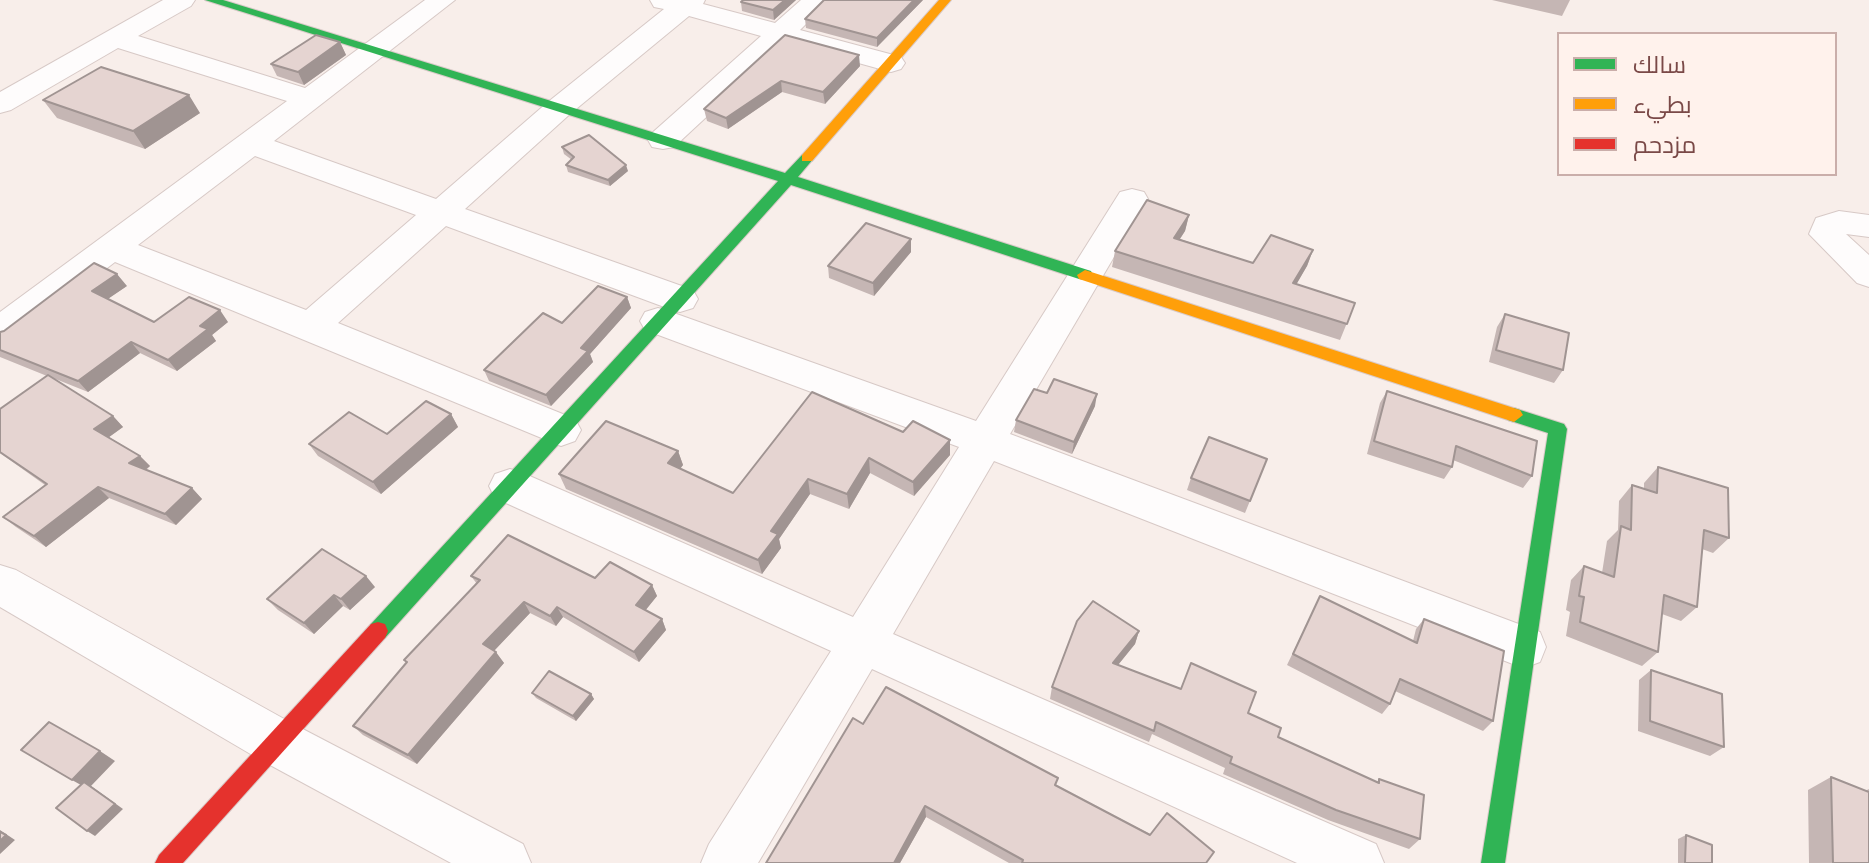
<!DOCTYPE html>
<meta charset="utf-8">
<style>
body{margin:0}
#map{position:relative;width:1869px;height:863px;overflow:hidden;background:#f8eeea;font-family:Karla,Cairo,sans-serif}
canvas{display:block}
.legend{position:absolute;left:1557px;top:32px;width:280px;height:144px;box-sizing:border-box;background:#fff2ec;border:2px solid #caaeaa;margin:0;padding:10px 14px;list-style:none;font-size:24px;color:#7a4947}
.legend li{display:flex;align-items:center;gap:16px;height:40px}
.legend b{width:40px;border:2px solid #caaeaa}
</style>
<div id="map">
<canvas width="1869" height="863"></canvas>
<ul class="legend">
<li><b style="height:10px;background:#30b455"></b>سالك</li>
<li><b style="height:10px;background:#ff9f0a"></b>بطيء</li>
<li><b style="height:10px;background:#e5322d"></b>مزدحم</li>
</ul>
</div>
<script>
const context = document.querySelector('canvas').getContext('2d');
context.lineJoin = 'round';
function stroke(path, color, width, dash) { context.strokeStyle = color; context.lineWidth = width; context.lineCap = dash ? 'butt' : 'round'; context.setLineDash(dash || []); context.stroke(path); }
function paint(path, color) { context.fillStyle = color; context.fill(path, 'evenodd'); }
const street = new Path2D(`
 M163,0H195L191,6L138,36L305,88L425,0H455L274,141L436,199L548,102L664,9L654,7L650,0H705L703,4L775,23L801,0H830L800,30L901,57L905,63L901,69L891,72L786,43L674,147L663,149L652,147L648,140L652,133L761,36L689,16L570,114L465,209L693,290L698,299L693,308L680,312L667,308L446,226L338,323L575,419L581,430L575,441L561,446L115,262L13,340L0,344V312L287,101L118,48L11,110L0,113V92ZM255,156L416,215L306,310L138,245Z
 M1132,189L1144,192L1148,199L1010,434L1540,632L1546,647L1540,662L1523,668L994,461L893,634L1376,844L1384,863H1297L872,669L758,863H701L709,844L831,651L495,498L489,486L495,474L510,469L525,474L853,617L959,447L645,330L640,321L645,312L658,308L671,312L976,421L1120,192Z
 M1839,211L1869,215V237L1846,234L1869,255V287L1857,283L1809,234L1816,218Z
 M0,565L16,570L295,725L523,844L531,863H451L259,759L0,607Z`);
const fast = new Path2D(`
 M205,0H223L785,173L802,155H812L814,158L798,177L1091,271L1093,275L1085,280L1079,279L791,185L385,638L378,640L371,638L368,631L371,624L778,181Z
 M1514,408L1564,424L1567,429L1505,863H1481L1548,433L1508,420L1505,415Z`);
const slow = new Path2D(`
 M939,0H951L812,161H802V155Z
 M1085,270L1520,410L1523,415L1514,422L1079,279L1077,275Z`);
const jam = new Path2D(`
 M378,622L385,624L388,631L385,638L183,863H155L159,855L371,624Z`);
const wall = new Path2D(`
 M796,0L774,20L742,11L741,2Z
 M923,0L877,47L806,28L805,19Z
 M1492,0H1570L1562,16Z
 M785,35L860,66L825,104L782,92L728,129L707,121L704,109Z
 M340,42L346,55L304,85L277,76L271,64Z
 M43,100L200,113L145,149L57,118Z
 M562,147L628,171L610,186L568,172L566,165L572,160L564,154Z
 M1189,215L1185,231L1180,239L1253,263L1313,250L1307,266L1296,284L1355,303L1340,340L1112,267L1115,251Z
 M911,239V252L874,296L829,278L828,266Z
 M127,286L107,299L154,322H228L212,335L216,341L177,371L140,353L88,392L53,378L113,416L123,427L109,437L140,456L150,466L146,470L192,488L202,499L176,525L109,498L46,547L16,527L3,517L45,485L0,453V409L47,376L0,357V332Z
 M627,297L631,308L590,354L593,362L551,406L489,381L484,370L562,323Z
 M1505,314L1563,370L1554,383L1489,362L1497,327Z
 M1387,391L1532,476L1523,488L1453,460L1452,467L1444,479L1367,454L1380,403Z
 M1047,393L1095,406L1072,454L1014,432L1016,420Z
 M451,414L458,427L381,494L318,456L309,444L387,434Z
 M903,432L950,440V455L914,496L870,473L849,509L810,494L779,539L781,548L762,574L566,489L559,474L678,451L683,465L680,469L733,493Z
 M1267,459L1245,513L1187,490L1191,478Z
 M1658,467L1729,538L1713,553L1702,549L1697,607L1681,621L1662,614L1658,652L1642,666L1566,636L1570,612L1566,610L1571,580L1584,566L1602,573L1607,541L1618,530L1619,501L1632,485L1644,489V483Z
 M471,576L595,578L652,585L657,596L645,610L662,619L666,630L639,662L563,617L556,626L530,613L494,651L504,663L417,764L363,735L353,726L406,663L404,660L477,584Z
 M375,587L350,610L343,606L314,634L278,610L267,599Z
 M1320,596L1413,641L1416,629L1424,619L1493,721L1483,731L1395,691L1390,704L1382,714L1287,665Z
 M1139,631L1135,644L1118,665L1248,713L1278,737L1377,782L1379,779L1420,839L1409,849L1328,820L1223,774L1225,768L1152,734L1149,742L1050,699L1052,687Z
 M1651,670L1724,747L1710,756L1638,731L1639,680Z
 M532,693L591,694L594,699L576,721L536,698Z
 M863,724L1056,786L1207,863H1009L926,817L900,863H766Z
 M1831,777L1865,791L1869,789V863H1809L1808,790Z
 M1686,835L1712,863H1678V839Z`);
const shadedWall = new Path2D(`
 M785,0H796L774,20L773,10Z
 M914,0H923L877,47V38Z
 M340,42L346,55L304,85L298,72Z
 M859,55L860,66L825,104L823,92Z
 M781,81L782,92L728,129L726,118Z
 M189,95L200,113L145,149L133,131Z
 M626,165L628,171L610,186L608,180Z
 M1189,215L1185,231L1170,254L1174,238Z
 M911,239V252L874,296L873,283Z
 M1313,250L1307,266L1288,299L1293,283Z
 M117,274L127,286L102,303L92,291Z
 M627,297L631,308L590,354L593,362L551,406L546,395L581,348Z
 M220,310L228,322L212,335L216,341L177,371L168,360L200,326Z
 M131,342L140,353L88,392L78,381Z
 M1097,394L1095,406L1072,454L1074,442Z
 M451,414L458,427L381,494L373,482Z
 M113,416L123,427L105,440L94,429Z
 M950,440V455L914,496L913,482Z
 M678,451L683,465L673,478L668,463Z
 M140,456L150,466L140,474L129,463Z
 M869,458L870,473L849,509L847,494Z
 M808,479L810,494L779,539L781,548L762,574L758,560L771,531Z
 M98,487L109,498L46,547L34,536Z
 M192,488L202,499L176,525L165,514Z
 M366,576L375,587L350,610L341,599Z
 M652,585L657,596L641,616L636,605Z
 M334,595L343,606L314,634L304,623Z
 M524,602L530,613L491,654L483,644Z
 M557,607L563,617L556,626L550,616Z
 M662,619L666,630L639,662L634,652Z
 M1139,631L1135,644L1109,676L1113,663Z
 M496,652L504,663L417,764L408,755Z
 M591,694L594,699L576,721L573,716Z
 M100,751L115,761L91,786L123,809L95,836L87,831L88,789L72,780Z
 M925,806L926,817L900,863H894Z
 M0,830L15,840L0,854Z`);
const building = new Path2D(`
 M743,0H785L773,10L741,2Z
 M824,0H914L877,38L805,19Z
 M316,35L340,42L298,72L271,64Z
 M785,35L859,55L823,92L781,81L726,118L704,109Z
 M101,67L189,95L133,131L43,100Z
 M589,135L626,165L608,180L566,165L574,157L562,147Z
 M1147,200L1189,215L1174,238L1253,263L1271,235L1313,250L1293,283L1355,303L1347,324L1115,251Z
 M866,223L911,239L873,283L828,266Z
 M94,263L117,274L92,291L154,322L189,297L220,310L200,326L208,329L168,360L131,342L78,381L0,350V332L4,331Z
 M598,286L627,297L581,348L588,351L546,395L484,370L543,313L562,323Z
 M1505,314L1569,333L1563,370L1496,350Z
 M48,375L113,416L94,429L140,456L129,463L192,488L165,514L98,487L34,536L3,517L47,484L0,452V409Z
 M1054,379L1097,394L1074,442L1016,420L1034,389L1047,393Z
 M1387,391L1537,441L1532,476L1456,446L1452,467L1374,441Z
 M812,392L903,432L913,421L950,440L913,482L869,458L847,494L808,479L771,531L778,534L758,560L559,474L606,421L678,451L668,463L733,493Z
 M426,401L451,414L373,482L309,444L349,412L387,434Z
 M1209,437L1267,459L1250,501L1191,478Z
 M1658,467L1728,488L1729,538L1704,530L1697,607L1664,595L1658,652L1580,622L1584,597L1579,596L1584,566L1614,577L1621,526L1631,530L1632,485L1657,493Z
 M508,535L595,578L610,562L652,585L636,605L662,619L634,652L557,607L550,616L524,602L483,644L496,652L408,755L353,726L407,662L404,660L480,580L471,576Z
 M322,549L366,576L341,599L334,595L304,623L267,599Z
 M1320,596L1417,643L1424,619L1504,651L1493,721L1400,679L1390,704L1293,654Z
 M1093,601L1139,631L1113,663L1181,689L1191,663L1256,692L1248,713L1281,728L1278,737L1379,783V779L1424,795L1420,839L1336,810L1230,763L1232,757L1156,722L1154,731L1052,687L1077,621Z
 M1651,670L1722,694L1724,747L1650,721Z
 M549,671L591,694L573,716L532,693Z
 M886,687L1058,778L1055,785L1150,835L1167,813L1214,852L1206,863H1022L1023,860L925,806L894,863H766L853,718L863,724Z
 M49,722L100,751L72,780L21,750Z
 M1831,777L1869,792V863H1833Z
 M84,782L115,804L87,831L56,808Z
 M0,832L6,835L0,841Z
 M1686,835L1712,845V863H1685Z`);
stroke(street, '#d7c9c6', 2);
stroke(fast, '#d9cac8', 2);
stroke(slow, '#d9cac8', 2);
stroke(jam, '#d9cac8', 2);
paint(street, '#fefcfc');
paint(fast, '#30b455');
paint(slow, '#ff9f0a');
paint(jam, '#e5322d');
paint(wall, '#c5b6b4');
paint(shadedWall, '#a09492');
paint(building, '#e5d4d1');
stroke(building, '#a09492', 2);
</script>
